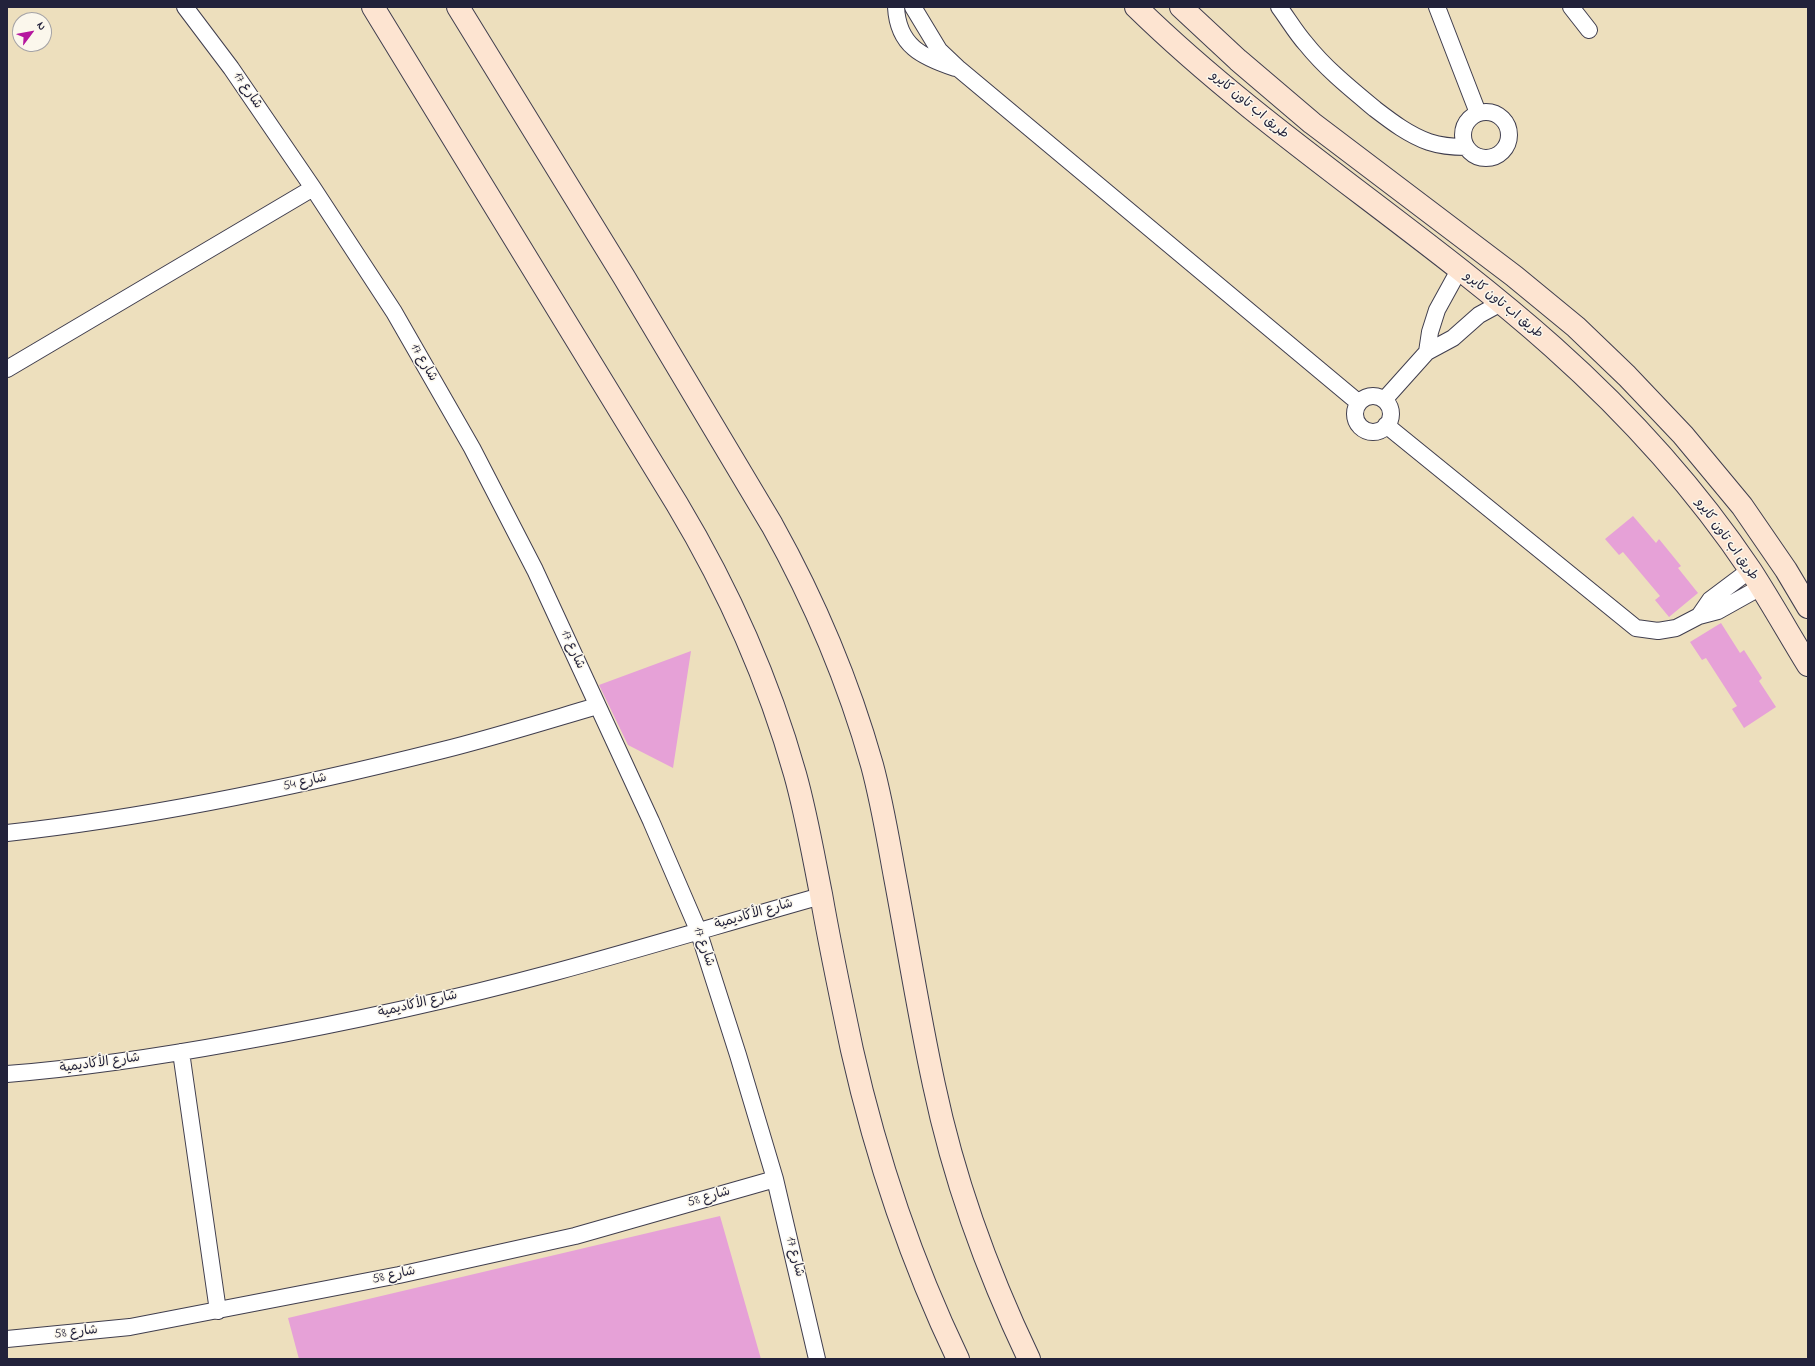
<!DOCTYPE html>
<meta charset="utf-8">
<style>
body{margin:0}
#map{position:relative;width:1815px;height:1366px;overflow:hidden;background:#eddfbd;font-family:"Indie Flower",sans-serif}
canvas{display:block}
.frame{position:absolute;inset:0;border:8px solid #22223b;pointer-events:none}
.north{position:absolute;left:12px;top:12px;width:40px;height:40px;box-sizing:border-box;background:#fbf7ec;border:1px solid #a4a2a5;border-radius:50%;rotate:58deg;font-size:11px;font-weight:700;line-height:16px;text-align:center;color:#22223b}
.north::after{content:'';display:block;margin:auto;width:14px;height:18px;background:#b5179e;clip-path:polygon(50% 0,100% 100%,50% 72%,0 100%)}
</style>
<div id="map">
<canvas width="1815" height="1366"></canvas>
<div class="frame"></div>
<div class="north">N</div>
</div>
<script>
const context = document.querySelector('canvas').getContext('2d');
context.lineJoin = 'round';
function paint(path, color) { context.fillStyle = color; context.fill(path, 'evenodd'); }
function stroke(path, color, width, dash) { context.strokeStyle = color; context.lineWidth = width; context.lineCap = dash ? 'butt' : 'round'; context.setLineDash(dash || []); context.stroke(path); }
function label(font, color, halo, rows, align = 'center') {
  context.font = font + ' "Indie Flower","Playpen Sans Arabic",sans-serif'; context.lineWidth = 3; context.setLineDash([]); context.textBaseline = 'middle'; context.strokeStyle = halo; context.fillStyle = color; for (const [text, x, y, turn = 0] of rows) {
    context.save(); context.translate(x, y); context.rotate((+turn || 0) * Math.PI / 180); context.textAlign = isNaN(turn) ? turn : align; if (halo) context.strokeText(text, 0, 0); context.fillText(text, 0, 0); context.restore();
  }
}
const building = new Path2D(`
 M1633,516L1656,543L1659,539L1681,566L1678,568L1698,593L1669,617L1655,600L1660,596L1623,552L1619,555L1605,539Z
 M1721,623L1740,653L1744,650L1762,678L1759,681L1776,707L1744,728L1732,709L1737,706L1706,658L1702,660L1690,642Z
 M691,651L673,768L628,745L599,685Z
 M720,1216L761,1359H299L288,1318Z`);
const street = new Path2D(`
 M185,7L231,68L313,188L394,312L472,448L535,570L651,821L698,930L738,1055L775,1179L817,1359
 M896,7C898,46 922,57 955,68
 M913,7L939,50L959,69L1359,403
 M1279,7C1288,19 1296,33 1306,44C1326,69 1351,89 1375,109C1392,122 1409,135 1429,142C1441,146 1453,147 1466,147
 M1437,7L1478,113
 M1571,7L1589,30
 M1463 135a23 23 0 1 1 46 0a23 23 0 1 1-46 0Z
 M1427,352L1430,332L1437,310L1459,270
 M7,369L313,188
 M1355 414a18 18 0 1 1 36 0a18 18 0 1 1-36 0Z
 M1384,400L1427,352L1453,338L1479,315L1501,303
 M1386,425L1636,628L1658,631L1676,628L1699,616L1718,611L1761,587
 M1699,616L1710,600L1750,570
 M7,833C154,817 300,786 443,750C495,737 546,721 597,706
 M181,1052L218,1311
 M7,1074C85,1068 162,1056 239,1042C345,1023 451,1000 555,972C644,948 732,921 821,896
 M7,1339L130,1327L399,1275L575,1236L775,1179`);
const secondary = new Path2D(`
 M373,7L677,504C728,589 768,678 795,774C806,813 813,854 821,894C830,946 841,998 852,1050C876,1156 911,1261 958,1359
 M458,7L624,277L772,525C815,602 848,680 872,765C882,802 888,839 895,877C908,946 919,1016 934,1085C954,1180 987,1271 1029,1359
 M1136,7C1265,133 1419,228 1553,347C1627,413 1696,489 1751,571C1771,602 1789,634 1808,665
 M1181,7L1238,60L1312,123L1514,276L1576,327L1627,376L1683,435L1742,506L1786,570L1808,607`);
const streetNames = [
 ["شارع 17",247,91,56],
 ["طريق اب تاون كايرو",1249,106,40],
 ["طريق اب تاون كايرو",1503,306,39],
 ["شارع 17",423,363,60],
 ["طريق اب تاون كايرو",1726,540,54],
 ["شارع 17",572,650,66],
 ["شارع 54",305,783,-12],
 ["شارع الأكاديمية",754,915,-16],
 ["شارع 17",703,947,71],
 ["شارع الأكاديمية",418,1005,-13],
 ["شارع الأكاديمية",100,1064,-8],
 ["شارع 58",709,1198,-16],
 ["شارع 17",794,1257,76],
 ["شارع 58",394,1276,-12],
 ["شارع 58",76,1333,-6]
];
paint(building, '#e6a1d7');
stroke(street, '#403e4e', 18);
stroke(secondary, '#403e4e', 24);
stroke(street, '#fff', 16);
stroke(secondary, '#fde4d1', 22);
label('13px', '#22223b', '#fbf7ec', streetNames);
</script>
